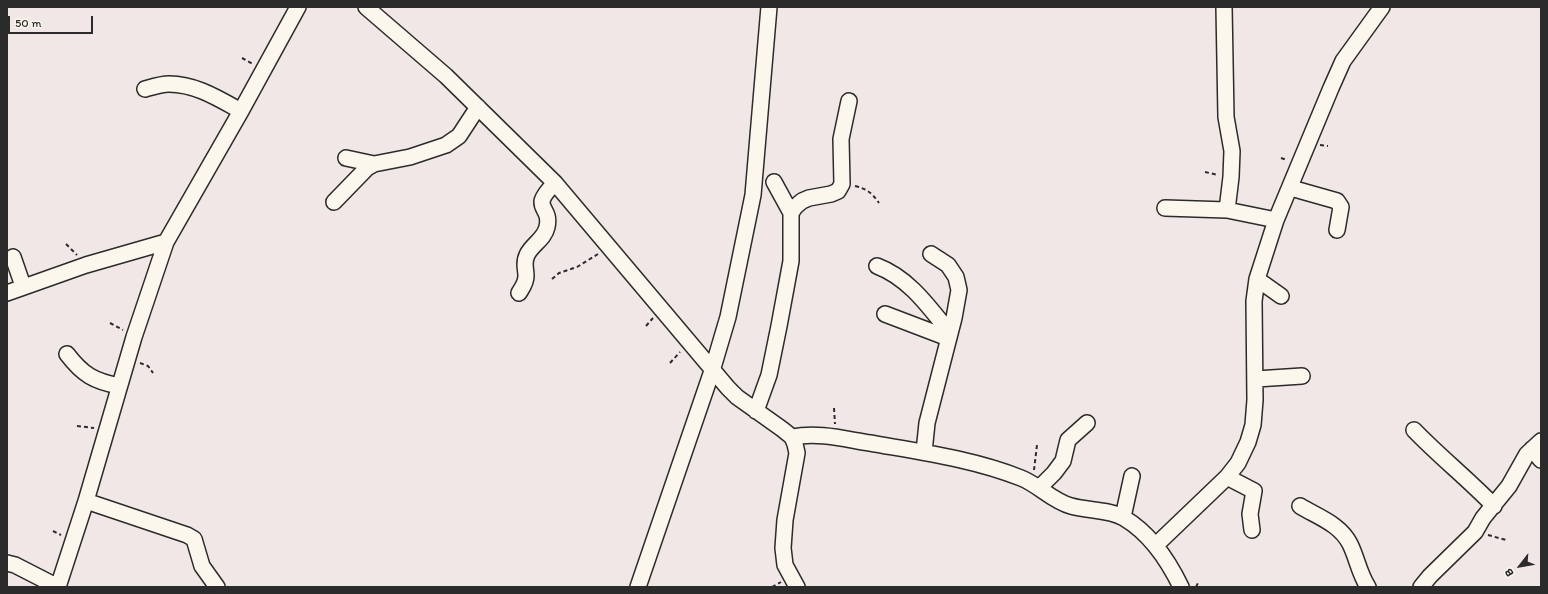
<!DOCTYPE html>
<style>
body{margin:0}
#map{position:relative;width:1548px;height:594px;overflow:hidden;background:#f1e7e7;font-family:Itim,sans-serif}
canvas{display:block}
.frame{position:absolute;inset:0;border:8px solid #2b2b2b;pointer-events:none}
.north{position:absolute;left:1500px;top:546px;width:40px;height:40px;-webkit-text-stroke:3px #fbf7ec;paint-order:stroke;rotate:239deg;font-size:11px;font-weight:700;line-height:16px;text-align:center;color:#2b2b2b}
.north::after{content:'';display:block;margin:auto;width:14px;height:18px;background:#2b2b2b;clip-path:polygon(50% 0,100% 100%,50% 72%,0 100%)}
.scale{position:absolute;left:8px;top:16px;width:85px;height:18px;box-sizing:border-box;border:2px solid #2b2b2b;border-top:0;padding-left:5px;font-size:12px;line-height:14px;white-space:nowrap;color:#2b2b2b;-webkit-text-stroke:3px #fbf7ec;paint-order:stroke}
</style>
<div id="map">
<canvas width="1548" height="594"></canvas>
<div class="frame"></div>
<div class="north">B</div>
<div class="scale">50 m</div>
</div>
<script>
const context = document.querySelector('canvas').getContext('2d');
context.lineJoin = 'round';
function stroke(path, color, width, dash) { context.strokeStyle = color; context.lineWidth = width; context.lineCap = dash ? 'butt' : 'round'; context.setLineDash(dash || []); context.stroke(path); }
const path = new Path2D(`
 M242,58L253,64
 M1320,145L1328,146
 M1281,158L1287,160
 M1205,172L1218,175
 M855,186C867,189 872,193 879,203
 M66,244L77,255
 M552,279L559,273L577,267L598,254
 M110,323L123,330
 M646,326L653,318
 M140,363L148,366L153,373
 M670,363L680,352
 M834,408L835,424
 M77,426L94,428
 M1034,470L1037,445
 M53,531L61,535
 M1488,535L1506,540
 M772,587L781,582
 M1196,587L1199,581`);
const minor = new Path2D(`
 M366,7L446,76L555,183L728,388L737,397L782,429L792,437L795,444L797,453L785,520L783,548L785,565L797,587
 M1224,7L1226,117L1232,151L1231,177L1227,210
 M145,89C152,87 161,84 169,84C196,84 219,99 241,111
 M346,158L374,164
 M774,182L791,213
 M1291,188L1337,201L1341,207L1337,230
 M334,202L367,168L374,164L410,157L446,145L459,136L478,107
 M1165,208L1227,210L1276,220
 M13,257L23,286
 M877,266C909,278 929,307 950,333
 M1257,279L1281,296
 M7,293L86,265L166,242
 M519,293C522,288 526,283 526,276C526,268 523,263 527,255C532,244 544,240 547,227C552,204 528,210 555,183
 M885,314L948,338
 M67,354C83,375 94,381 119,386
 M1256,379L1302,376
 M756,411L769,375L779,326L791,261V213L795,207L802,201L809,198L831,194L838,191L842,184L841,139L849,101
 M1414,430C1440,457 1468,479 1494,506
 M792,437C819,432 844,439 870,443C921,452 973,459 1021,478C1039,485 1052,501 1071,506C1088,511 1109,509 1124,518C1151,534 1168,560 1181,587
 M1532,449L1541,460
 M924,452L927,423L954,318L959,290L956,277L948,265L931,254
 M1227,477L1254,491L1250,514L1252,530
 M1039,488L1054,473L1063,461L1068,440L1087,423
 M86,501L187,535L194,539L202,566L217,587
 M1300,506C1318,517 1340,524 1350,544C1357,558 1359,573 1368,587
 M1123,517L1132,476
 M1156,545L1227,477L1238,463L1248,442L1253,425L1255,400L1254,301L1257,279L1276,220L1331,88L1343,61L1382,7
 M7,563L15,565L58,587
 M58,587L86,501L134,337L166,242L241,111L298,7
 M638,587L712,371L728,317L753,195L769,7
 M1421,587L1430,576L1475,532L1483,518L1509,486L1527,454L1541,441`);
stroke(minor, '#2b2b2b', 18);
stroke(path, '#2b2b2b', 2, [4, 3]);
stroke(minor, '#fbf7ec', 15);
</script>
